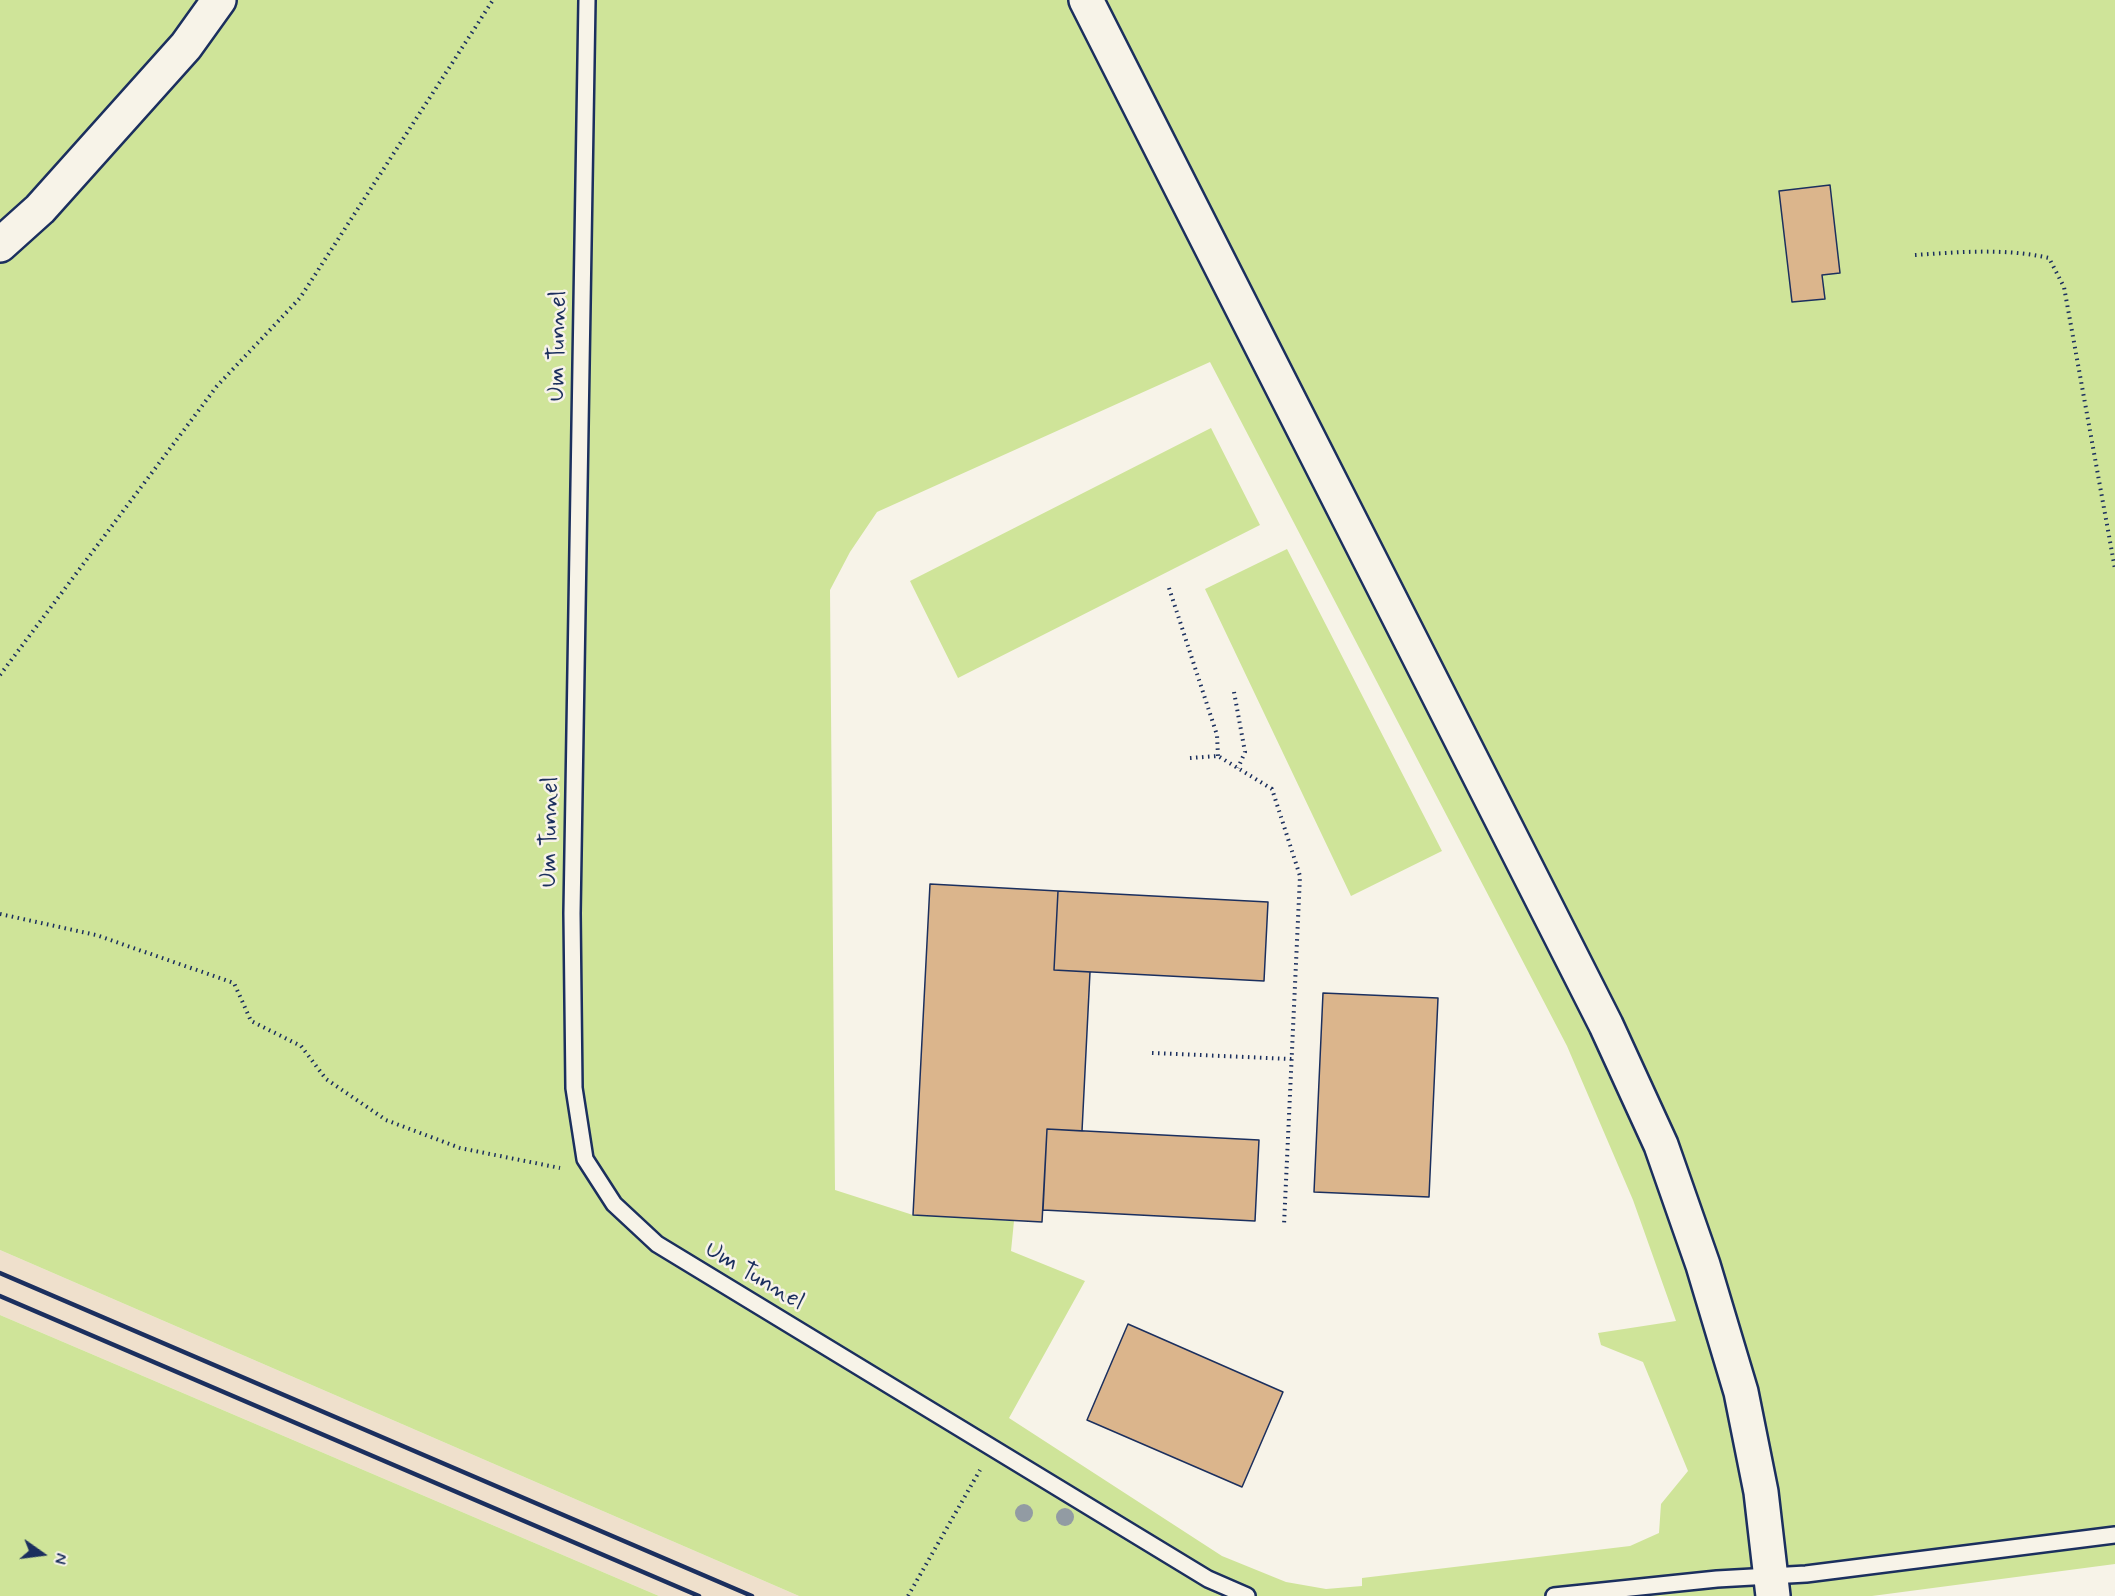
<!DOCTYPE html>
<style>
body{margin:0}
#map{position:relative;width:2115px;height:1596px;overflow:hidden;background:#f7f3e8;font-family:Mynerve,sans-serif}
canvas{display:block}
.north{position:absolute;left:12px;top:1524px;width:60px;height:60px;-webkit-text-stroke:4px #f7f3e8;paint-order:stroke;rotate:104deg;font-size:16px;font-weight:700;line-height:24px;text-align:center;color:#1b2f5e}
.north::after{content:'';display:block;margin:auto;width:21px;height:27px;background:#1b2f5e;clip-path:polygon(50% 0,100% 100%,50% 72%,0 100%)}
</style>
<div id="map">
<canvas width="2115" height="1596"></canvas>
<div class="north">N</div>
</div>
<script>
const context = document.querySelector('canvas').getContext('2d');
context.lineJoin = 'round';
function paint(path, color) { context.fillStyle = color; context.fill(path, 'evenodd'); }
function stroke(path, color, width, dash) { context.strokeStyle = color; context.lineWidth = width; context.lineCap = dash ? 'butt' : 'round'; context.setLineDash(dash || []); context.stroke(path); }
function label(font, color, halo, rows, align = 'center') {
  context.font = font + ' Mynerve,sans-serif'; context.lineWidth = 5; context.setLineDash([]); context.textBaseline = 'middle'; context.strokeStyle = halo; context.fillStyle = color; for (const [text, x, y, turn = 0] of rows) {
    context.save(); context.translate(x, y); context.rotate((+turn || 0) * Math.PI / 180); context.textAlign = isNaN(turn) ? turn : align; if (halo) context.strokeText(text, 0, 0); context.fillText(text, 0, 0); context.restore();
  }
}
const built = new Path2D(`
 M0,1250L799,1596H659L0,1315Z`);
const green = new Path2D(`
 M0,0H2115V1564L1872,1596H799L0,1250ZM1210,362L1567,1046L1633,1200L1676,1321L1598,1333L1601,1345L1643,1362L1688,1471L1661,1504L1659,1533L1630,1546L1362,1578V1586L1326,1589L1286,1582L1222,1556L1009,1418L1085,1281L1011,1251L1014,1221L913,1215L835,1190L830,590L850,552L877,512Z
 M1211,428L1260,525L958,678L910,581Z
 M1287,549L1442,851L1351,896L1205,589Z
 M0,1315L659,1596H0Z`);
const building = new Path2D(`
 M1830,185L1840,273L1822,275L1825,299L1792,302L1779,191Z
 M930,884L1058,891L1054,970L1090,972L1082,1131L1047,1129L1042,1222L913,1215Z
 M1058,891L1268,902L1264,981L1054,970Z
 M1323,993L1438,998L1429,1197L1314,1192Z
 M1047,1129L1259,1140L1255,1221L1043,1210Z
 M1128,1324L1283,1392L1242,1487L1087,1420Z`);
const path = new Path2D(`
 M1915,255C1960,252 2005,248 2049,258L2064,287L2115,569
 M1169,588L1217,735L1218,756
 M0,675L217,386L300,298L493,0
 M1234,692L1245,752L1238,768
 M1190,758L1218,756L1272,789L1300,876L1284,1225
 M0,914L96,935L234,983L251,1021L301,1046L326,1079L386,1120L460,1148L560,1168
 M1152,1053L1292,1059
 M908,1596L980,1470`);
const service = new Path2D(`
 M587,0L572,913L574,1088L585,1159L614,1204L657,1244L1208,1579L1247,1596
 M1554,1596L1717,1579L1806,1574L2115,1535`);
const secondary = new Path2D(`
 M1086,0L1606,1025L1661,1145L1703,1265L1741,1392L1761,1492L1773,1596
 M0,245L40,209L186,46L219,0`);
const rail = new Path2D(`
 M0,1273L752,1596
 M0,1296L699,1596`);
const trees = [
 [1024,1513],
 [1065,1517]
];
const streetNames = [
 ["Um Tunnel",559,346,-89],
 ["Um Tunnel",551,832,-89],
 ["Um Tunnel",754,1277,31]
];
paint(built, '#efe0cc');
paint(green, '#cfe499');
paint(building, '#dbb58c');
stroke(building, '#1b2f5e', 1.5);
stroke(service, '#1b2f5e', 20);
stroke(secondary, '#1b2f5e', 38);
stroke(path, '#1b2f5e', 4, [1.5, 4.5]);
stroke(service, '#f7f3e8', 15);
stroke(secondary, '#f7f3e8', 33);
stroke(rail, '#1b2f5e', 4.5);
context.fillStyle = '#929ba3';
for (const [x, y] of trees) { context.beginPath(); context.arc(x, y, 9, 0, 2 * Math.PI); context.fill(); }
label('24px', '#1b2f5e', '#f7f3e8', streetNames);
</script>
